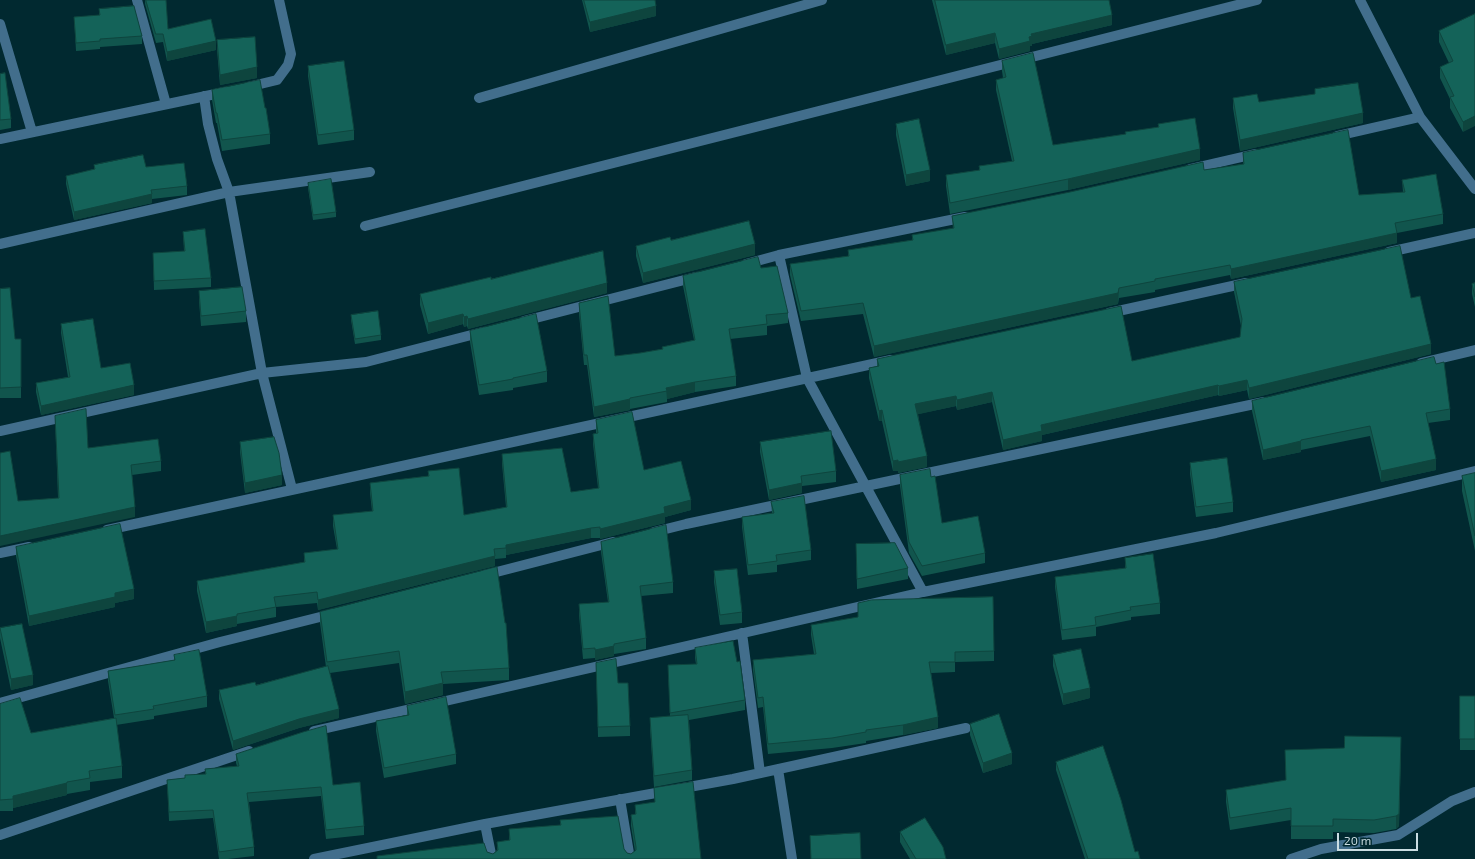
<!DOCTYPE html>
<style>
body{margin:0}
#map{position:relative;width:1475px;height:859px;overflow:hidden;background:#012930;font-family:"Exo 2",sans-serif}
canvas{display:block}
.scale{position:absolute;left:1337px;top:833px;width:81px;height:18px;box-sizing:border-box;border:2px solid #cadde2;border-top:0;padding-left:5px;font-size:12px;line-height:14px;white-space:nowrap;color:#cadde2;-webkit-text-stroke:3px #012930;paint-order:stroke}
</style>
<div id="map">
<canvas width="1475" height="859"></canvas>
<div class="scale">20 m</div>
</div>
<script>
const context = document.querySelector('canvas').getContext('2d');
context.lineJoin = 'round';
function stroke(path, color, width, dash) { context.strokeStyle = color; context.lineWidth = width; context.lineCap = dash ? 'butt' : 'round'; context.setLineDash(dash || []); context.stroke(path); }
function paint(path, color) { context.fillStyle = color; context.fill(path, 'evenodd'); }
const minor = new Path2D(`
 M137,0L166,104
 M1360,0L1420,117L1475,189
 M0,24L32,132
 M248,87L277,80L288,65L291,54L279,0
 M204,96L208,124L217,159L229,192L262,373L292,489
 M479,98L822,0
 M1337,136L1420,117
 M0,139L225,92
 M1190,169L1255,154
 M365,226L1257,0
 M0,244L229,192L370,172
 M1389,252L1475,233
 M779,255L807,378L923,592
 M746,264L779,255L965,217
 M1109,313L1246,283
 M524,321L696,277
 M1421,363L1475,350
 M0,431L262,373L366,362L483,332
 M107,530L891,360
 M654,532L686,524L1264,402
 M0,553L29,547
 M485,575L613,542
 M742,633L760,773
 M0,703L220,642L332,614
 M314,731L923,592L1216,533L1475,471
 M778,769L792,859
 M620,799L630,859
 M485,824L492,859
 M0,835L249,751
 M314,859L485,824L733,779L966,728
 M1291,859L1321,849L1398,835L1452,801L1475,792`);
const wall = new Path2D(`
 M145,0H166L168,29L216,50L167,61L163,42L156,43L145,4Z
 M582,0H655L656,16L590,32Z
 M932,0H1109L1112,25L1032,44V46H1030V51L999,59L995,43L946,55Z
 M99,9L142,36V44L100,47V49L76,51L74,17L99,15Z
 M1475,14L1463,132L1450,108V99L1440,78V67L1449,63L1439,42V31Z
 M217,40L257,78L220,85L217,50Z
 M1002,61L1053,145L1125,134L1158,127V124L1200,160L1068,190L950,214L946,186V175L979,170V166L1012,161L996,90V80L1003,78L1002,71Z
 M308,66L354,130V140L318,145L308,76Z
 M0,74L11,119V128L0,130Z
 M1315,89L1363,123L1240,151L1233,108V98L1259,102L1315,94Z
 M212,90L265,108L270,134V144L222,151L217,123H216L212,100Z
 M896,124L930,181L906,186L896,135Z
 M1243,153L1359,195L1403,192L1402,180L1443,214V224L1397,233V243L1231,279L1230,275L1155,290V292L1119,298L1118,304L874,357L863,314L801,321L790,275V264L848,256V250L912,240V235L953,229L952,216L1204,170L1243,164Z
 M94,165L146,167L187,186V195L152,199V203L74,220L66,184V176L94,169Z
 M308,183L336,212V217L313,220L308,188Z
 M183,232L211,278V287L154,290L153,253L184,251Z
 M636,246L755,255L643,283L636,256Z
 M761,268L788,313V323L767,326V335L730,339L736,376V386L695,392L667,399V402L630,409V410L594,417L587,365H584L579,314V303L615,356L640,353L662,349V347L694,340L683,286V276Z
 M491,279L607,293L468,329L467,326L464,327L463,324L428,334L420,305V294Z
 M1234,282L1411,298L1431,354L1249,399L1247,390L1219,396L1218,395L1042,435V441L1003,450L992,402L957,410L956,406L918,414L927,467L898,473V471H893L882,421H879L869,378V368L877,366V359L1132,361L1240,337L1241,326L1234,292Z
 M1475,283V307L1472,294V284Z
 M0,289L15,339H21V398H0Z
 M199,291L246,311V322L201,326L199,301Z
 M351,315L381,335V340L355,344L351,320Z
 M61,324L101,368L134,395L41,415L36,392V383L68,377L61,333Z
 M470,331L547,371V382L513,388V390L479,395L470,342Z
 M1436,364L1450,409V420L1428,423L1436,470L1381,482L1370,436L1301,450V452L1263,460L1252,411V401Z
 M55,416L88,448L161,461V471L132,475L135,517L18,501L58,498Z
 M596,420L644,470L691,510L665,517V523L600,539V538H591L506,555V558L495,559V566L318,610L317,603L276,607V617L237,624V626L206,633L197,591V581L304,562V553L337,549L333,526V515L372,511L370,493V483L428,476V471L464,515L506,507L502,464V454L571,492L598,488L593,444V434H596Z
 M240,442L282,485L245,493L240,452Z
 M760,442L836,471V482L802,486V493L769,500L760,452Z
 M1190,463L1233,502V512L1196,517L1190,474Z
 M1475,473V551L1462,491V476Z
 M900,475L942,523L985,553V563L922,576L909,553L900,486Z
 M771,502L811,550V560L777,565V572L748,575L742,527V517L772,513Z
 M601,542L673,582V593L641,596L646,638V649L614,654V656L595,660V658L583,659L579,615V604L608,602L601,552Z
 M856,544L908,568V579L857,589Z
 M16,547L134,599L115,603V607L29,626L16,556Z
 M1125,558L1160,603V614L1131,617V620L1096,627V636L1062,640L1055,587V577L1125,568Z
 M714,571L742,612V623L720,625L714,582Z
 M320,612L509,668V680L443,684V695L405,704L399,663L330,673L339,718L299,728L233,750L219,699V690L256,685L326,667L320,623Z
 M811,625L994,651V661L955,662V672L931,673L938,728L903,735L866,741V743L832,748L768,754L763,707L758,708L753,670V660L814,654L811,635Z
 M0,628L33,685L11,690L0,638Z
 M695,648L737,662L745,700V710L689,720L692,770V780L654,787L650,728V718L670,716L668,665L696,664L695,658Z
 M174,655L207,696V707L154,716V719L116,725L122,766V778L90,782V790L67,794V795L13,808V811H0V704L31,733L114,718L108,681V671L174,660Z
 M1053,655L1090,698L1063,705L1053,666Z
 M596,663L618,683L630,726V736L598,737Z
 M1460,696H1475V750H1460Z
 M407,706L456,754V764L384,778L376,731V721L407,715Z
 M970,724L1012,764L983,773L970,735Z
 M1285,750H1401L1399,826L1396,829L1374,833L1333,832V839H1291V820L1230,830L1226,802V790L1286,780Z
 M236,754L333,785L364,826V835L326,839L321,796L249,802L254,847V856L228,859H219L213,818L169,821L167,780L185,778L205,774V769L237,766L236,763Z
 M1056,762L1135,852L1140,859H1085L1056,770Z
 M654,788L701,859H377V856L487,852L493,854L497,850V842L509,840V829L560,825V820L624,849L627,853L631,854L635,851L631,826V815L635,814V805L655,802Z
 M900,832L946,859H910L900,842Z`);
const shadedWall = new Path2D(`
 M656,6V16L590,32V22Z
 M1112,15V25L1032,44V46H1030V51L999,59V49L1029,37L1031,34Z
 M995,33V43L946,55V45Z
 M216,41V50L167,61V52Z
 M257,67V78L220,85V75Z
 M1363,113V123L1240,151V140Z
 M1475,116V126L1463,132V122Z
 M1200,149V160L1068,190V179Z
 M930,170V181L906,186V175Z
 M152,194V203L74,220V212Z
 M1397,233V243L1231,279V269Z
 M755,244V255L643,283V273Z
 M607,283V293L468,329V319Z
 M1119,288L1118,304L874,357V346Z
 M463,314V324L428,334V323Z
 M467,316V326L464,327V317Z
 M1431,344V354L1249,399V388Z
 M1247,380V390L1219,396V386Z
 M695,382V392L667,399L666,388Z
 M134,385V395L41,415V406Z
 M1218,385V395L1042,435V441L1003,450V440L1041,425Z
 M992,392V402L957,410V400Z
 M956,396V406L915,415V404Z
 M630,399V410L594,417V407Z
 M882,410V421H879V411Z
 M1301,441V452L1263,460V450Z
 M927,456V467L898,473V462Z
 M1436,459V470L1381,482V471Z
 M898,460V471H893V461Z
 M282,475V485L245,493V483Z
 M802,483V493L769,500V490Z
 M691,500V510L665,517V523L600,539V529L664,507Z
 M135,507V517L0,546V536Z
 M591,528V538L506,555V545Z
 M495,556V566L318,610V600Z
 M134,589V599L115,603V607L29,626V616L115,593Z
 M237,616V626L206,633V622Z
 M614,646V656L595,660V650Z
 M33,675V685L11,690V679Z
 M443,683V695L405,704V692Z
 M1090,688V698L1063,705V694Z
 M339,709V718L299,728L233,750V741L299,719Z
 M938,717V728L903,735V725Z
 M1401,737L1399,826L1396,829V816Z
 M1012,753V764L983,773V763Z
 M67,783V795L13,808V796Z`);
const building = new Path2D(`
 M146,0H166L168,29L211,19L216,41L167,52L163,34H156Z
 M584,0H655L656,6L590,22Z
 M935,0H1109L1112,15L1031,34L1032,36L1029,37L1030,41L999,49L995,33L946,45Z
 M134,6L142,36L100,39V41L76,43L74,17L100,15L99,9Z
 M1475,14V116L1463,122L1450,97L1454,96L1440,67L1453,61L1439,31Z
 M255,37L257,67L220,75L217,40Z
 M1033,53L1053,145L1126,134L1125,132L1159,127L1158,124L1195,118L1200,149L1068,179L950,203L946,175L980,170L979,166L1014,161L996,80L1006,77L1002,61Z
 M344,61L354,130L318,135L308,66Z
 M5,73L11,119L0,120V74Z
 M260,80L265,108H266L270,134L222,140L217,113H216L212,90Z
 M1358,83L1363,113L1240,140L1233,98L1257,94L1259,102L1315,94V89Z
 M919,119L930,170L906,175L896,124Z
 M1348,130L1359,195L1405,192L1402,180L1436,174L1443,214L1395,223L1397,233L1231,269L1230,265L1155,279V281L1119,288L1118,293L874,346L863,303L801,311L790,264L849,256L848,250L913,240L912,235L954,228L952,216L1070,192L1203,162L1204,170L1244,164L1243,153Z
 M143,155L146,167L184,163L187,186L151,190L152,194L74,212L66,176L95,169L94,165Z
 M331,179L336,212L313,215L308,183Z
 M749,221L755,244L643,273L636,246L670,237L671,240Z
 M205,229L211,278L154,281L153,253L185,251L183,232Z
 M1400,246L1411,298L1420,296L1431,344L1249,388L1247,380L1219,386L1218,385L1041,425L1042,431L1003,440L992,392L957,400L956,396L915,404L927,456L898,462V460L893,461L882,410L879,411L869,368L879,366L877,359L1121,306L1132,361L1240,337L1242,319L1234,282Z
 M603,251L607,283L468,319L467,316L464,317L463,314L428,323L420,294L491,277V279Z
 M758,257L761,268L777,266L788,313L766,315L767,324L729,329L736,376L695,382L666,388L667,391L630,398V399L594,407L587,355H584L579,303L608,296L615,356L640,353L663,349L662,347L695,340L683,276Z
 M1475,283V297L1472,284Z
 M242,287L246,311L201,316L199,291Z
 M10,288L15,339H21V387L0,388V289Z
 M378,311L381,335L355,339L351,315Z
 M536,314L547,371L513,378V379L479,385L470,331Z
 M93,319L101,368L130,363L134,385L41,406L36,383L70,377L61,324Z
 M1434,357L1436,364L1444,362L1450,409L1426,413L1436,459L1381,471L1370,426L1301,440V441L1263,450L1252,401Z
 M86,409L88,448L158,439L161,461L131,465L135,507L0,536V453L10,451L18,501L59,498L55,416Z
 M632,412L644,470L681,461L691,500L664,507L665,513L600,529V527L591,528L506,545V548L494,549L495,556L318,600L317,592L274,597L276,607L237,614V616L206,622L197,581L305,562L304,553L338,549L333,515L373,511L370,483L429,476L428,471L459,468L464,515L507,507L502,454L562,448L571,492L599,488L593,434L598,433L596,420Z
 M831,431L836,471L801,476L802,483L769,490L760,442Z
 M274,437L279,453L282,475L245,483L240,442Z
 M1227,458L1233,502L1196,507L1190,463Z
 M930,469L931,477L935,476L942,523L978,516L985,553L922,566L909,542L900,475Z
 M1475,473V536L1462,476Z
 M804,496L811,550L776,555L777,561L748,565L742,517L774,513L771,502Z
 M120,524L134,589L115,593V597L29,616L16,547Z
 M666,525L673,582L640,586L646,638L614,644V646L595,650V648L583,649L579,604L609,602L601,542Z
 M895,543L908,568L857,579L856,544Z
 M1153,554L1160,603L1130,607L1131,610L1095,617L1096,625L1062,630L1055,577L1126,568L1125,558Z
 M497,567L505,623H506L509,668L441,672L443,683L405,692L399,651L327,662L320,612Z
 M737,569L742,612L720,615L714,571Z
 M993,597L994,651L955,652V662H929L938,717L903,725L866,730V732L832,738L768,744L763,697L758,698L753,660L816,654L811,625L858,617V603L871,600Z
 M22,624L33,675L11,679L0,628Z
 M733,641L737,662L740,661L745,700L670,713L668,665L697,664L695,648Z
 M1081,649L1090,688L1063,694L1053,655Z
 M199,650L207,696L153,706L154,709L115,715L108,671L175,660L174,655Z
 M616,659L618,683H628L630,726L598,727L596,663Z
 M328,666L339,709L299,719L233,741L219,690L255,682L256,685Z
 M1460,696H1475V739H1460Z
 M446,697L456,754L384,768L376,721L409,715L407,706Z
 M20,698L31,733L116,718L122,766L89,771L90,778L67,782V783L13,796V799L0,800V704Z
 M999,714L1012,753L983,763L970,724Z
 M688,715L692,770L654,776L650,718Z
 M326,726L333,785L360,782L364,826L326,830L321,787L247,793L254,847L219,852L213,810L169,812L167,780L185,778V775L206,774L205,769L239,766L236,754L303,732Z
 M1345,736L1401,737L1399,814L1396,816L1374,820L1333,819V826H1291V808L1230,818L1226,790L1286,780L1285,750L1344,748Z
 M1103,746L1121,800L1135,852L1138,851L1140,859H1088L1056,762Z
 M693,782L701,859H377V856L484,843L487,852L493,854L498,850L497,842L510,840L509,829L561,825L560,820L618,816L624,849L627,853L631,854L636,850V847L631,815L636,814L635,805L655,802L654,788Z
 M925,818L943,847L946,859H916L900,832Z
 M860,833L861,859H811L810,836Z`);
stroke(minor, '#426e8c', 10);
paint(wall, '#11554d');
paint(shadedWall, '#0e453e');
paint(building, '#146359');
stroke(building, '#0e453e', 1);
</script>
